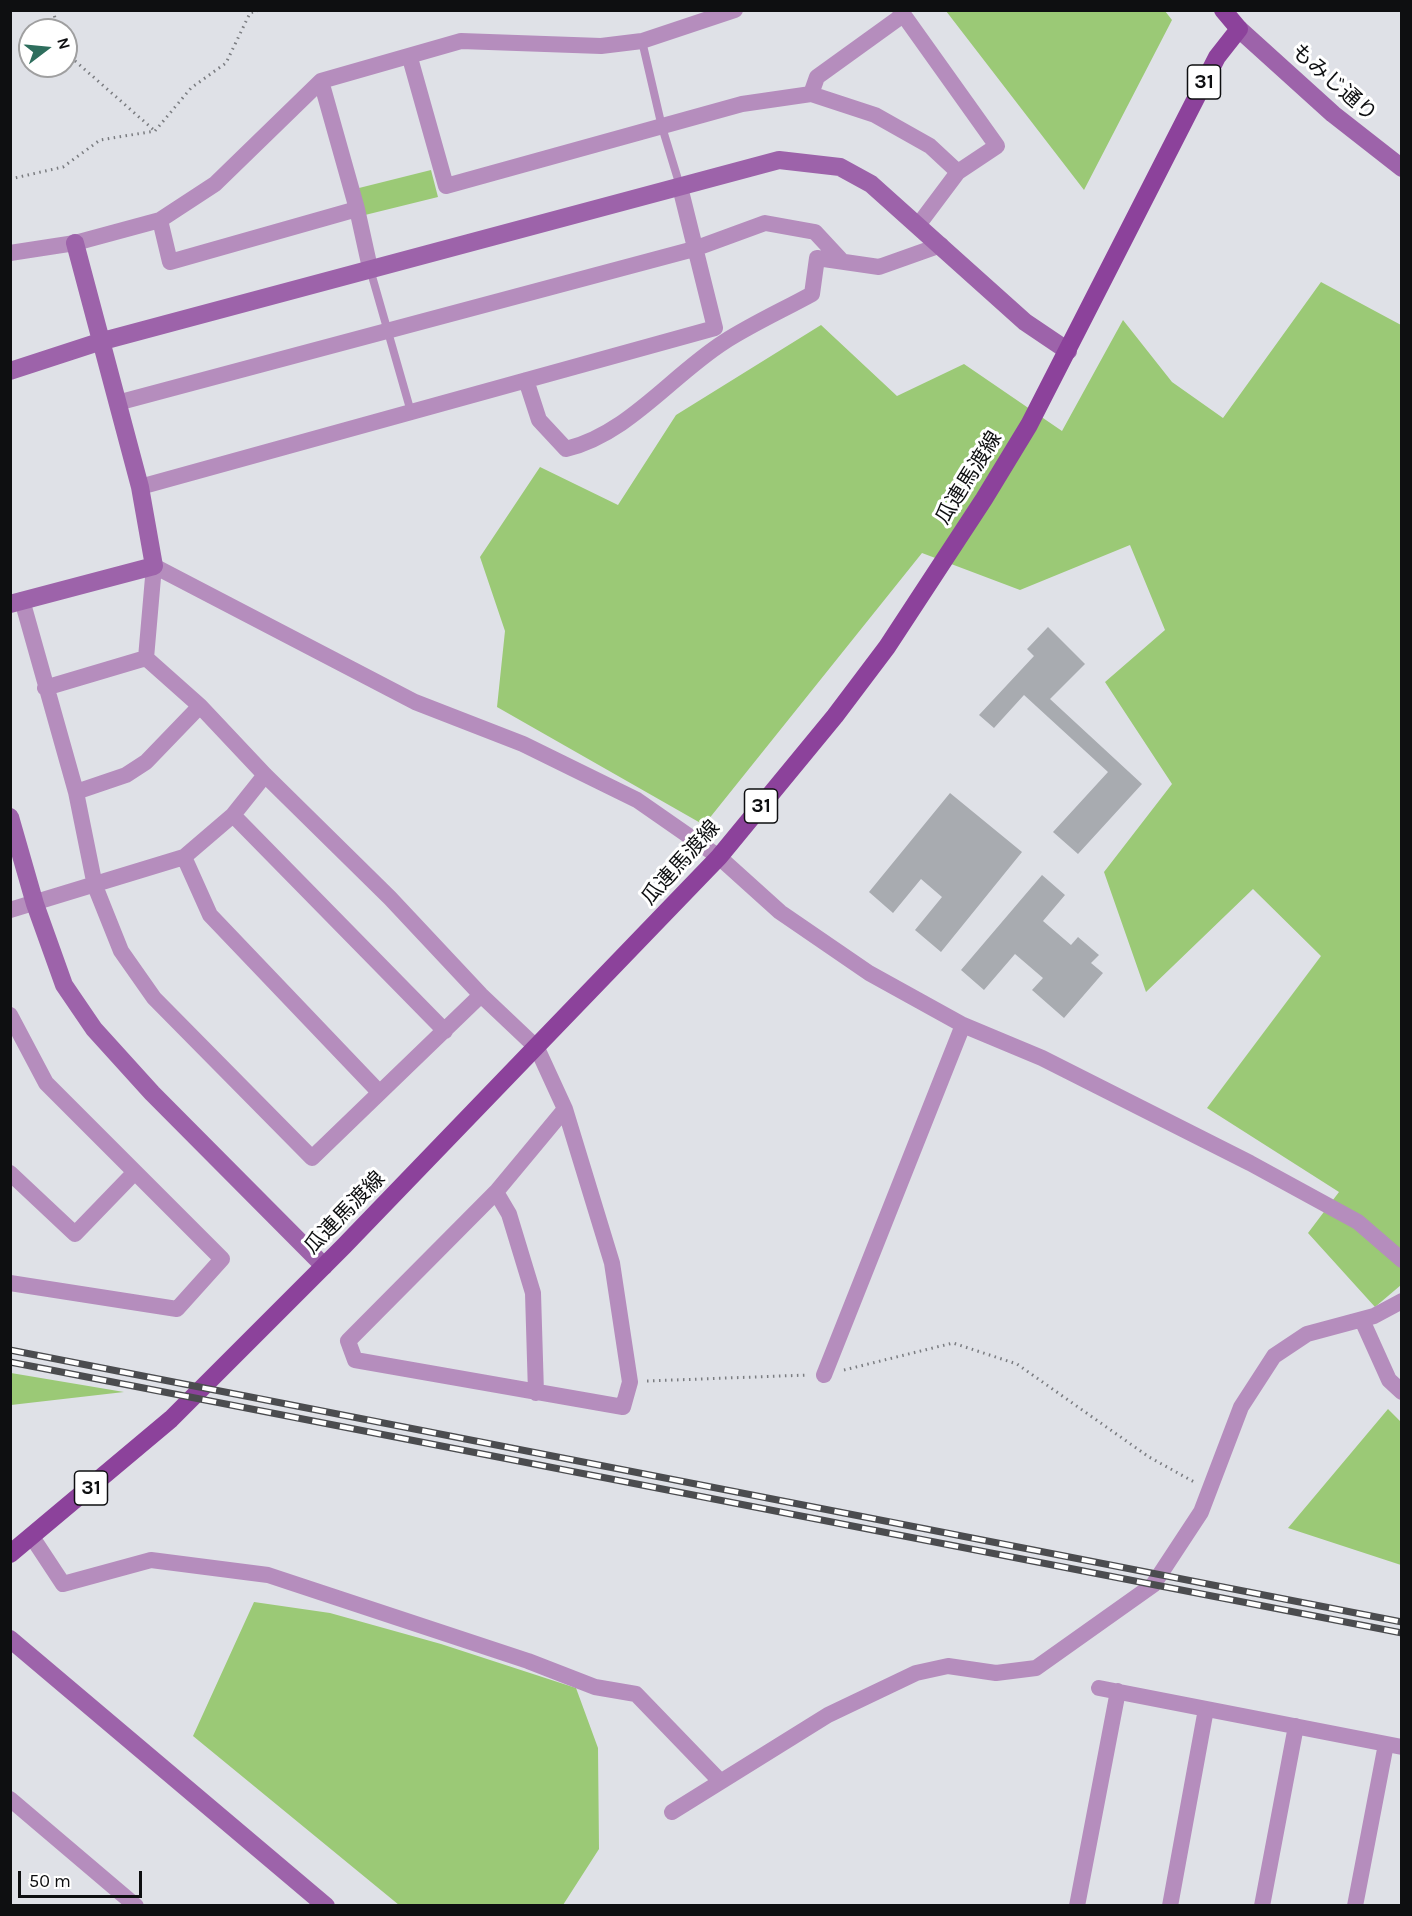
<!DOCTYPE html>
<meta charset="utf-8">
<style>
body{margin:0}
#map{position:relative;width:1412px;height:1916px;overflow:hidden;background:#dfe1e7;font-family:Karla,sans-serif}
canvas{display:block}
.frame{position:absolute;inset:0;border:12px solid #0e0f11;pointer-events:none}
.north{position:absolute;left:18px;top:18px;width:60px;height:60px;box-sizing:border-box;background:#fff;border:2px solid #9f9fa0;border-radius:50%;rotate:74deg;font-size:16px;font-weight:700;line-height:24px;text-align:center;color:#0e0f11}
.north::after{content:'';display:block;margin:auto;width:21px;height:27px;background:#2e6e5d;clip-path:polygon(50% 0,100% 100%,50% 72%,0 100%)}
.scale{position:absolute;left:18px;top:1871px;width:124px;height:27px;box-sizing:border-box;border:3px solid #0e0f11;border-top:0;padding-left:8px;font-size:18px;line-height:21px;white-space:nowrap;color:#0e0f11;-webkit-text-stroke:4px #fff;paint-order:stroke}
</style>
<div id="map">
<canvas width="1412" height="1916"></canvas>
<div class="frame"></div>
<div class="north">N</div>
<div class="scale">50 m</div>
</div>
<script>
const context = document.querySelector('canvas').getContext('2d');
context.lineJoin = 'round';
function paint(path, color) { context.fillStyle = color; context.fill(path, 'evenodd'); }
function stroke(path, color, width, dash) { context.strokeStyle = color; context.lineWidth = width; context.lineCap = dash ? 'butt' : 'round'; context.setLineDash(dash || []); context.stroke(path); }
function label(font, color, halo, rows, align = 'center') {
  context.font = font + ' Karla,"Noto Sans JP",sans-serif'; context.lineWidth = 6; context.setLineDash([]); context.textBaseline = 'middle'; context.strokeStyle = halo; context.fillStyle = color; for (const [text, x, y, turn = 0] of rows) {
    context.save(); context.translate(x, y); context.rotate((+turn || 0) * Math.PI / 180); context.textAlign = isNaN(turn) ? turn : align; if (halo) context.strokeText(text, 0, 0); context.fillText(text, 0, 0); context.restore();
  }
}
const green = new Path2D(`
 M946,11H1165L1172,20L1084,190Z
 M431,170L438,197L365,215L359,188Z
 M1321,282L1401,325V1285L1375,1307L1308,1233L1339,1192L1207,1108L1321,956L1253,889L1146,992L1104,872L1172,784L1105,682L1165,630L1130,545L1020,590L922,553L704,825L497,707L505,631L480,557L540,467L618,505L676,415L821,325L897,396L964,364L1062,431L1123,320L1172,382L1223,418Z
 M10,1373H11L124,1392L11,1405Z
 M1388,1409L1401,1422V1565L1288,1528Z
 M254,1602L330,1613L441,1644L576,1688L598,1748L599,1849L563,1905H399L193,1736Z`);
const building = new Path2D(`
 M1048,627L1085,664L1050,699L1142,784L1078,854L1053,832L1108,772L1024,695L994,728L979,715L1034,656L1027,649Z
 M950,793L1022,852L941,952L915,930L942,897L921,879L893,913L869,892Z
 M1042,875L1065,895L1043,921L1071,945L1078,937L1099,955L1091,963L1103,973L1064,1018L1032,990L1043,978L1015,954L984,990L961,970Z`);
const path = new Path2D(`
 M53,10L58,30
 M66,53L155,131
 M10,179L63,167L100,140L155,131L191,88L226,63L250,13L260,10
 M844,1370L953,1343L1017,1364L1149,1457L1196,1483
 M647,1381L808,1375`);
const lane = new Path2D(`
 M642,41L662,127L680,186
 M370,269L411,412`);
const street = new Path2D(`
 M900,10L997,146L958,172L919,224
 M410,58L446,186L742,104L811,94L875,115L930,146L958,172
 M321,81L357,209L370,268
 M811,94L817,77L903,15
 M160,220L170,262L357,209
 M10,253L75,243L160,220L215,184L321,81L461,41L601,46L642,41L735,10
 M526,380L539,420L566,449C628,434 671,376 724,342C752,324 783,310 812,294L817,258L879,267L941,245
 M117,403L694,249L765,223L815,232L841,260
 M140,487L715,328L680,187
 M22,600L76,792L95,886L121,951L154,998L312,1158L481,995
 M45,688L146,658
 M76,792L126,775L146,762L200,706
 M233,815L445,1031
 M184,857L210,915L379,1092
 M10,910L184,857L233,815L265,775
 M10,1015L46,1083L222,1259L177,1309L10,1283
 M565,1109L496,1192L348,1341L355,1360L623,1407L630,1382L612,1263L565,1109L537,1048L481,995L390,898L265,775L200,706L146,658L154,566L415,702L523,744L637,800L719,857L780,912L869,973L963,1025L1042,1058L1250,1163L1358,1222L1402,1260
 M10,1173L75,1234L134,1173
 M496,1192L509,1214L533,1293L536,1393
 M1362,1320L1389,1380L1402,1392
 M824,1375L963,1025
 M32,1537L63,1584L151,1560L268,1575L528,1661L595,1687L636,1694L720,1781
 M1099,1688L1402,1747
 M10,1799L136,1906
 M672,1812L828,1715L916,1673L948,1666L996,1673L1036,1668L1153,1585L1201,1512L1241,1407L1274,1356L1307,1334L1374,1316L1402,1301
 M1077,1906L1118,1691
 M1170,1906L1206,1709
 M1262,1906L1296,1726
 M1355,1906L1386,1744`);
const secondary = new Path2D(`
 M1239,29L1333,114L1402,168
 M10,371L99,342L779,160L840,167L871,184L1025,322L1068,351
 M10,604L154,566L140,487L75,243
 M10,817L35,904L64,985L94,1029L152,1093L324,1266
 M10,1639L326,1906`);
const primary = new Path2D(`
 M10,1554L171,1419L344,1246L719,857L835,716L887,647L984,499L1029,425L1217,57L1239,29L1223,10`);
const rail = new Path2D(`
 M10,1350L1402,1622
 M10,1362L1402,1633`);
const shields = [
 [1204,82,33],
 [761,806,33],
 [91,1488,33]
];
const shieldNames = [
 ["31",1204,82],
 ["31",761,806],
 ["31",91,1488]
];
const streetNames = [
 ["もみじ通り",1334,83,41],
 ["瓜連馬渡線",969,478,-58],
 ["瓜連馬渡線",681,863,-48],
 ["瓜連馬渡線",345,1213,-46]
];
paint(green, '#9bc976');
paint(building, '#a8abb0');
stroke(path, '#7a7c80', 3, [1.5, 4.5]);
stroke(lane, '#b58dbd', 8);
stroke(street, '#b58dbd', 16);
stroke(secondary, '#9d63aa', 18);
stroke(primary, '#8c429b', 18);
stroke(rail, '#4b4c4f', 7);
stroke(rail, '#fff', 4.5, [14]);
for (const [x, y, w] of shields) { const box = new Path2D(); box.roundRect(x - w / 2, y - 17, w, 34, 4.5); context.fillStyle = '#fff'; context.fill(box); stroke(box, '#0e0f11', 1.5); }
label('bold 20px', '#0e0f11', null, shieldNames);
label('21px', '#0e0f11', '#fff', streetNames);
</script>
